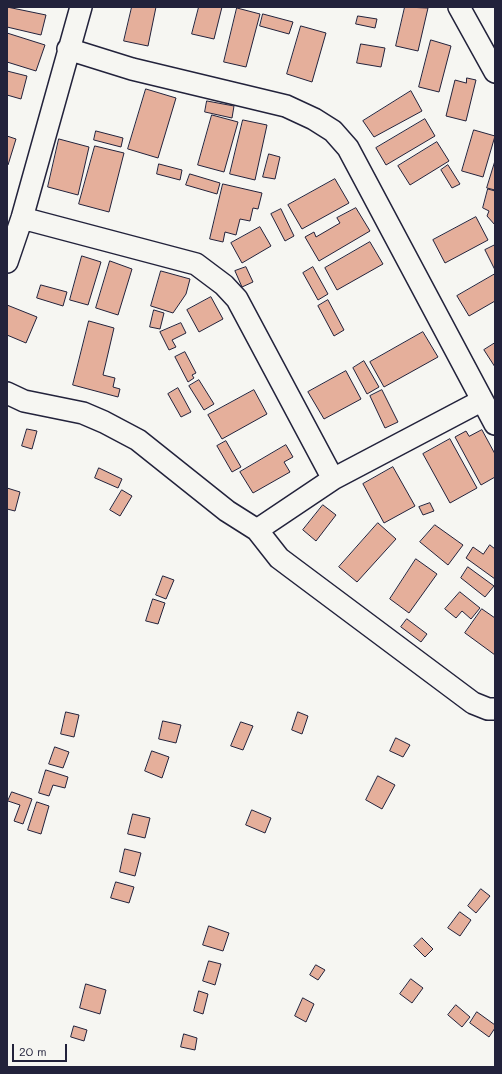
<!DOCTYPE html>
<style>
body{margin:0}
#map{position:relative;width:502px;height:1074px;overflow:hidden;background:#f6f6f2;font-family:Mali,sans-serif}
canvas{display:block}
.frame{position:absolute;inset:0;border:8px solid #22223b;pointer-events:none}
.scale{position:absolute;left:12px;top:1044px;width:55px;height:18px;box-sizing:border-box;border:2px solid #22223b;border-top:0;padding-left:5px;font-size:12px;line-height:14px;white-space:nowrap;color:#22223b;-webkit-text-stroke:3px #f6f6f2;paint-order:stroke}
</style>
<div id="map">
<canvas width="502" height="1074"></canvas>
<div class="frame"></div>
<div class="scale">20 m</div>
</div>
<script>
const context = document.querySelector('canvas').getContext('2d');
context.lineJoin = 'round';
function paint(path, color) { context.fillStyle = color; context.fill(path, 'evenodd'); }
function stroke(path, color, width, dash) { context.strokeStyle = color; context.lineWidth = width; context.lineCap = dash ? 'butt' : 'round'; context.setLineDash(dash || []); context.stroke(path); }
const building = new Path2D(`
 M7,7L46,15L41,35L7,27Z
 M132,7H156L148,46L124,41Z
 M199,7H222L214,39L192,34Z
 M405,7L428,8L418,51L396,46Z
 M237,8L260,14L246,67L224,62Z
 M263,14L293,22L289,34L260,26Z
 M358,16L377,19L375,28L356,24Z
 M301,26L326,33L312,82L287,74Z
 M7,33L45,45L36,71L7,62Z
 M431,40L451,46L439,92L419,87Z
 M361,44L385,48L381,67L357,63Z
 M7,71L27,76L21,99L7,95Z
 M467,78L476,80L466,121L446,116L455,80L466,83Z
 M146,89L176,98L158,158L128,149Z
 M411,91L422,111L374,137L363,121Z
 M207,101L234,106L232,118L205,112Z
 M212,115L238,122L224,172L198,165Z
 M425,119L435,136L386,165L376,148Z
 M243,120L267,125L255,180L230,174Z
 M474,130L495,136L483,177L462,171Z
 M96,131L123,138L121,147L94,140Z
 M7,136L16,139L8,165L7,164Z
 M59,139L89,147L78,195L48,187Z
 M437,142L449,161L410,185L398,166Z
 M95,146L124,153L109,212L79,204Z
 M269,154L280,157L275,179L263,177Z
 M495,161V190L487,188Z
 M159,164L182,170L180,180L157,174Z
 M448,165L460,184L452,188L441,170Z
 M190,174L220,183L217,194L186,185Z
 M335,179L349,203L302,229L288,205Z
 M223,184L262,193L258,209L253,208L250,221L240,219L236,235L225,232L223,242L210,239Z
 M488,189L495,191V225L487,216L489,211L483,208Z
 M356,208L370,231L319,261L305,237L314,232L316,237L340,223L337,218Z
 M281,209L294,236L285,241L271,214Z
 M476,217L488,240L445,263L433,240Z
 M260,227L271,246L242,263L231,243Z
 M370,242L383,264L337,290L325,268Z
 M495,245V270L485,250Z
 M82,256L101,262L88,305L70,300Z
 M110,261L132,269L118,315L96,308Z
 M246,267L253,282L242,287L235,271Z
 M313,267L328,294L318,300L303,273Z
 M161,271L190,279L186,294L173,313L151,306Z
 M495,274V301L469,316L457,296Z
 M41,285L67,292L63,306L37,298Z
 M211,297L223,319L199,332L187,310Z
 M328,300L344,330L334,336L318,306Z
 M7,305L37,317L26,343L7,335Z
 M154,310L164,313L160,329L150,327Z
 M89,321L114,328L103,375L115,378L113,387L120,389L118,397L73,385Z
 M181,323L186,333L172,340L176,347L169,350L160,332Z
 M423,332L438,357L384,387L370,362Z
 M495,343V367L484,350Z
 M185,352L196,373L192,375L194,378L188,382L175,357Z
 M364,361L379,387L367,394L353,368Z
 M346,371L361,399L324,419L308,392Z
 M199,380L214,404L204,410L189,386Z
 M178,388L191,412L181,417L168,394Z
 M254,390L267,414L222,439L208,415Z
 M382,390L398,422L385,428L370,396Z
 M27,429L37,431L32,449L22,446Z
 M482,430L495,454V477L481,485L455,437L466,431L469,436Z
 M450,439L477,488L450,503L423,454Z
 M226,441L241,467L232,472L217,446Z
 M286,445L293,457L284,462L290,472L253,493L240,472Z
 M393,467L415,506L384,523L363,484Z
 M99,468L122,479L118,488L95,478Z
 M7,488L20,492L15,511L7,509Z
 M122,490L132,496L120,516L110,510Z
 M430,503L434,511L423,515L419,507Z
 M323,505L336,515L316,541L303,530Z
 M378,523L396,539L357,582L339,567Z
 M435,525L463,545L448,565L420,542Z
 M490,545L495,549V579L466,558L473,547L483,554Z
 M416,559L437,574L409,613L390,599Z
 M468,567L494,586L485,597L461,578Z
 M163,576L174,580L166,599L156,595Z
 M460,592L480,608L471,619L462,611L456,618L445,609Z
 M153,599L165,603L158,624L146,621Z
 M482,609L495,618V655L465,633Z
 M407,619L427,634L421,642L401,627Z
 M66,712L79,715L74,737L61,734Z
 M298,712L308,716L302,734L292,730Z
 M163,721L181,725L176,743L159,739Z
 M241,722L253,726L243,750L231,746Z
 M396,738L410,745L403,757L390,751Z
 M55,747L69,752L63,768L49,764Z
 M152,751L169,757L162,778L145,771Z
 M46,770L68,777L65,788L53,785L49,796L39,793Z
 M378,776L395,785L382,809L366,800Z
 M12,792L32,799L23,824L14,821L20,805L8,801Z
 M37,802L49,806L41,834L28,830Z
 M252,810L271,818L265,833L246,825Z
 M133,814L150,818L145,838L128,834Z
 M125,849L141,853L135,876L120,872Z
 M116,882L134,887L129,903L111,898Z
 M481,889L490,896L476,913L468,906Z
 M460,912L471,920L460,936L448,928Z
 M209,926L229,933L223,951L203,945Z
 M422,938L433,949L425,957L414,946Z
 M209,961L221,964L215,985L203,981Z
 M316,965L325,970L318,980L310,975Z
 M411,979L423,988L412,1003L400,994Z
 M86,984L106,990L100,1014L80,1008Z
 M199,991L208,994L203,1014L194,1011Z
 M303,998L314,1004L306,1022L295,1016Z
 M456,1005L470,1017L462,1027L448,1015Z
 M477,1012L495,1025V1028L489,1037L470,1023Z
 M74,1026L87,1030L84,1041L71,1037Z
 M184,1034L197,1038L195,1050L181,1047Z`);
const street = new Path2D(`
 M459,7L495,72
 M68,49L132,69L286,106L314,119L333,131L348,148L495,424
 M22,218L196,264L224,285L237,299L333,479
 M7,262L22,218L81,7
 M7,393L24,401L83,413L104,422L138,440L227,511L257,530L279,558L291,567L473,703L488,709H495
 M257,530L333,479L481,401`);
paint(building, '#e5af9b');
stroke(building, '#22223b', 1);
stroke(street, '#22223b', 24);
stroke(street, '#f6f6f2', 21);
</script>
